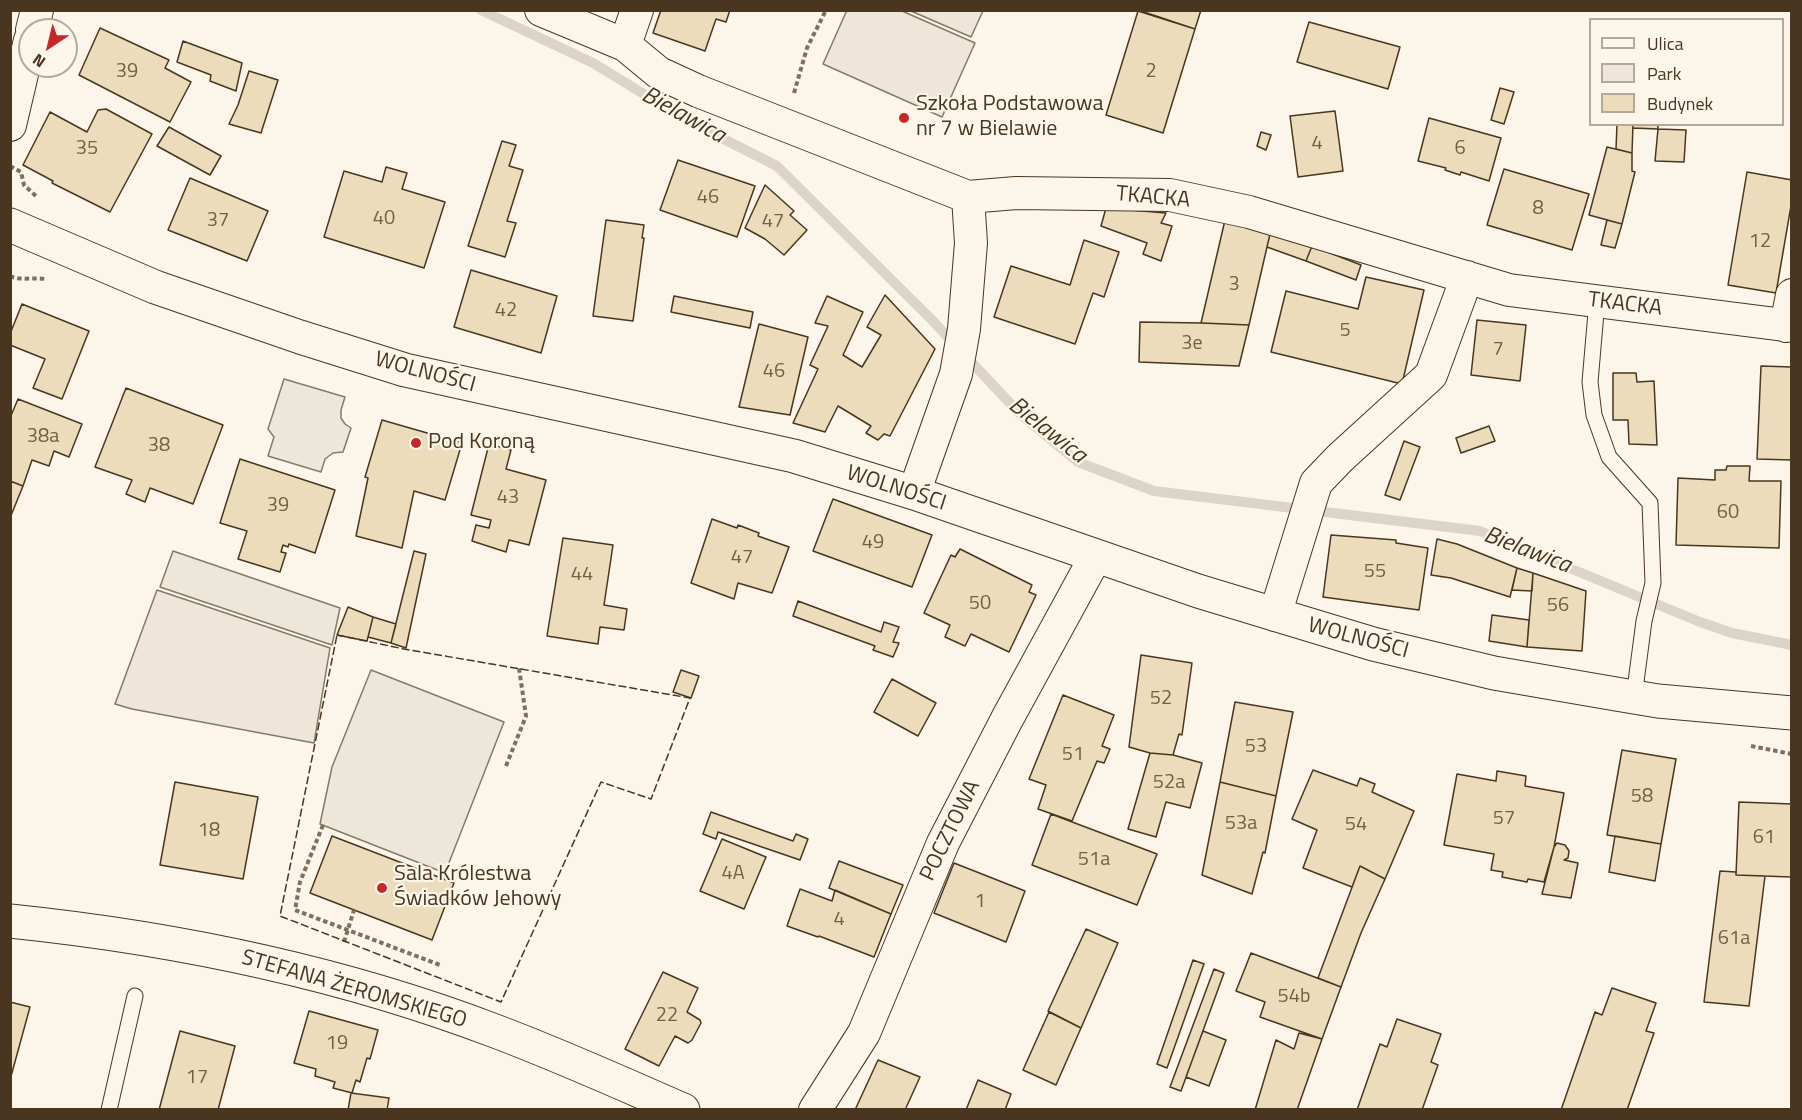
<!DOCTYPE html>
<meta charset="utf-8">
<style>
body{margin:0}
#map{position:relative;width:1802px;height:1120px;overflow:hidden;background:#fbf6e9;font-family:"Titillium Web",sans-serif}
canvas{display:block}
.frame{position:absolute;inset:0;border:12px solid #4a3520;pointer-events:none}
.legend{position:absolute;left:1589px;top:18px;width:195px;height:108px;box-sizing:border-box;background:#fbf6e9;border:2px solid #b4a999;margin:0;padding:8px 10px;list-style:none;font-size:18px;color:#4a3520}
.legend li{display:flex;align-items:center;gap:12px;height:30px}
.legend b{width:30px;border:2px solid #b4a999}
.north{position:absolute;left:18px;top:18px;width:60px;height:60px;box-sizing:border-box;background:#fbf6e9;border:2px solid #b4a999;border-radius:50%;rotate:215deg;font-size:16px;font-weight:700;line-height:24px;text-align:center;color:#4a3520}
.north::after{content:'';display:block;margin:auto;width:21px;height:27px;background:#c62828;clip-path:polygon(50% 0,100% 100%,50% 72%,0 100%)}
</style>
<div id="map">
<canvas width="1802" height="1120"></canvas>
<div class="frame"></div>
<ul class="legend">
<li><b style="height:8px;background:#fbf6e9"></b>Ulica</li>
<li><b style="height:16px;background:#ede6d9"></b>Park</li>
<li><b style="height:16px;background:#ecdcbc"></b>Budynek</li>
</ul>
<div class="north">N</div>
</div>
<script>
const context = document.querySelector('canvas').getContext('2d');
context.lineJoin = 'round';
function paint(path, color) { context.fillStyle = color; context.fill(path, 'evenodd'); }
function stroke(path, color, width, dash) { context.strokeStyle = color; context.lineWidth = width; context.lineCap = dash ? 'butt' : 'round'; context.setLineDash(dash || []); context.stroke(path); }
function label(font, color, halo, rows, align = 'center') {
  context.font = font + ' "Titillium Web",sans-serif'; context.lineWidth = 4.5; context.setLineDash([]); context.textBaseline = 'middle'; context.strokeStyle = halo; context.fillStyle = color; for (const [text, x, y, turn = 0] of rows) {
    context.save(); context.translate(x, y); context.rotate((+turn || 0) * Math.PI / 180); context.textAlign = isNaN(turn) ? turn : align; if (halo) context.strokeText(text, 0, 0); context.fillText(text, 0, 0); context.restore();
  }
}
const green = new Path2D(`
 M847,10L902,11L975,43L942,117L823,64Z
 M911,11L983,10V11L971,37Z
 M157,590L330,648L314,743L132,709L115,704Z`);
const parking = new Path2D(`
 M284,379L345,397L341,410V418L345,424L351,428L343,452L333,453L325,459L321,472L268,456L274,437L268,429Z
 M173,551L340,608L332,645L160,587Z
 M371,670L504,722L445,873L320,824L332,767Z`);
const stream = new Path2D(`
 M481,10L593,63L688,121L777,166L931,319L1021,415L1078,462L1154,491L1480,531L1700,622L1732,633L1792,645`);
const building = new Path2D(`
 M661,10H730L726,22L716,19L705,51L653,33Z
 M1138,10H1201L1195,29Z
 M1138,11L1195,29L1163,133L1106,115Z
 M1309,22L1400,47L1388,89L1297,62Z
 M100,28L169,60L165,68L191,82L170,122L79,75Z
 M183,41L242,63L236,91L210,81L211,75L177,62Z
 M249,71L278,80L261,133L229,124L238,105Z
 M1500,88L1514,92L1504,124L1491,120Z
 M106,109L152,134L110,212L52,183L53,181L23,165L50,112L87,132L98,110Z
 M1335,111L1343,171L1298,177L1290,116Z
 M1429,118L1501,138L1489,181L1461,172L1460,175L1445,170L1446,168L1418,161Z
 M1617,124H1633L1632,153L1616,149Z
 M1633,124H1658V129L1633,128Z
 M169,127L221,156L210,175L157,146Z
 M1658,129L1686,130L1684,162L1655,161Z
 M1261,132L1271,135L1266,150L1257,146Z
 M502,141L516,145L509,166L523,170L507,221L516,223L505,257L468,246Z
 M1607,147L1632,153V171L1635,172L1622,224L1589,215Z
 M678,160L755,186L737,237L660,210Z
 M386,167L407,173L402,189L445,202L424,268L324,237L344,171L382,182Z
 M1504,169L1589,194L1572,250L1487,225Z
 M1747,172L1792,180V200L1776,293L1728,285Z
 M190,178L268,211L247,261L168,230Z
 M765,185L794,211L790,215L807,230L784,255L765,239L745,228Z
 M1106,208L1166,213L1161,223L1172,226L1161,261L1143,254L1147,243L1101,226Z
 M606,220L644,225L642,238H644L633,321L593,316Z
 M1225,220L1270,234L1249,325L1201,323Z
 M1607,220L1622,224L1615,248L1601,245Z
 M1270,234L1312,246L1306,261L1267,247Z
 M1084,240L1119,252L1104,297L1093,293L1075,344L994,317L1011,266L1070,285Z
 M1312,246L1361,265L1356,280L1306,261Z
 M471,270L557,296L541,353L454,327Z
 M1366,277L1424,290L1402,384L1271,352L1286,291L1358,309Z
 M885,295L935,349L890,436L884,434L878,440L866,433L871,426L838,406L825,432L793,423L818,369L810,365L828,326L815,323L827,296L863,312L843,355L862,367L881,335L867,327Z
 M674,296L753,312L750,328L671,312Z
 M22,304L89,331L62,399L33,388L45,359L10,345V334Z
 M1477,320L1526,325L1520,381L1471,375Z
 M1140,322L1202,323L1249,325L1239,366L1139,362Z
 M759,324L808,337L790,415L739,407Z
 M1761,366L1792,367V460L1757,459Z
 M1613,373H1636L1637,382L1654,381L1657,445L1629,444L1628,420H1613Z
 M126,388L223,425L193,504L150,488L145,502L126,494L132,480L95,467Z
 M18,399L82,424L69,457L54,451L49,466L32,460L23,486L10,481V418Z
 M382,420L462,443L445,500L414,491L402,548L356,536L368,478L365,477Z
 M1489,426L1495,441L1461,453L1456,438Z
 M1404,441L1420,447L1400,500L1385,495Z
 M489,444L511,450L506,469L546,480L529,545L509,540L506,552L472,541L476,525L489,528L491,520L471,515Z
 M240,459L335,490L315,553L289,544L288,547L283,545L281,552L286,553L280,572L238,559L247,531L220,523Z
 M1727,466H1750L1749,481H1781L1779,548L1676,545L1678,478L1715,480V470H1726Z
 M10,481L23,486L10,518Z
 M833,499L932,535L912,587L813,551Z
 M712,519L737,528L738,525L759,533L758,536L789,547L772,593L738,583L734,599L691,583Z
 M1331,535L1396,540V543L1428,548L1419,610L1323,597Z
 M563,538L613,545L604,605L627,609L624,630L600,627L598,644L547,636Z
 M1437,539L1457,544L1517,568L1510,597L1451,578L1431,575Z
 M960,549L1032,585L1029,592L1036,595L1009,652L971,634L965,646L945,637L950,625L924,613L951,555L955,557Z
 M414,551L426,554L406,648L391,643Z
 M1517,568L1533,573L1532,591L1512,590Z
 M1533,573L1586,591L1582,651L1527,647Z
 M798,601L881,632L884,622L899,627L893,642L899,643L893,657L873,650L875,646L793,616Z
 M348,607L373,617L367,641L337,635Z
 M1492,615L1529,620L1527,647L1489,641Z
 M373,617L396,624L391,643L368,637Z
 M1141,655L1192,663L1182,735L1179,734L1173,755L1150,753L1129,747Z
 M681,670L699,676L691,698L673,692Z
 M892,679L936,703L918,736L874,712Z
 M1063,695L1114,715L1102,746L1110,749L1104,763L1097,761L1072,821L1038,809L1046,785L1029,779Z
 M1235,702L1293,712L1276,796L1220,782Z
 M1622,750L1676,759L1661,844L1607,835Z
 M1150,753L1173,755L1202,763L1190,808L1166,802L1156,837L1128,829Z
 M1313,770L1357,786L1360,778L1375,784L1372,792L1414,811L1385,879L1360,866L1352,887L1303,868L1317,830L1292,819Z
 M1497,771L1526,776L1525,786L1564,793L1554,847L1544,882L1528,879L1527,882L1502,877L1503,872L1491,870L1494,854L1444,845L1457,774L1496,781Z
 M175,782L258,797L243,879L160,865Z
 M1220,782L1276,796L1265,853L1263,852L1252,894L1202,875Z
 M1739,802L1792,804V895L1791,877L1736,875Z
 M711,812L793,841L796,834L808,839L800,860L718,832L716,839L703,834Z
 M1051,814L1157,854L1137,905L1032,865Z
 M332,836L454,883L432,940L310,893Z
 M1615,836L1661,844L1655,881L1609,872Z
 M722,839L766,857L744,909L700,891Z
 M1557,843L1565,845L1569,851L1568,858L1564,860L1578,863L1571,898L1542,894L1554,847Z
 M839,861L903,885L891,914L829,888Z
 M954,863L1025,891L1006,942L934,913Z
 M1360,866L1385,879L1361,933L1341,987L1318,978Z
 M1720,871L1736,872V875L1765,876L1749,1006L1704,1002Z
 M800,889L832,901L835,890L891,914L874,957L819,936L818,937L787,926Z
 M1086,929L1118,943L1081,1028L1048,1011Z
 M1251,953L1341,987L1322,1039L1260,1017L1265,1002L1236,991Z
 M1193,960L1204,964L1167,1068L1157,1064Z
 M1214,969L1224,973L1181,1091L1170,1087Z
 M663,972L698,988L687,1012L700,1020L701,1023L692,1040L688,1043L675,1036L659,1066L625,1049Z
 M1612,988L1656,1003L1646,1031L1654,1033L1627,1110H1561L1595,1012L1602,1015Z
 M10,1002L30,1007L10,1080Z
 M309,1011L378,1030L370,1059L367,1058L360,1082L356,1080L352,1093L333,1088L335,1082L315,1076L316,1069L294,1063Z
 M1049,1012L1081,1028L1056,1085L1023,1070Z
 M1397,1019L1441,1034L1431,1062L1438,1065L1422,1110H1357L1380,1044L1387,1047Z
 M180,1031L235,1046L218,1110H159Z
 M1203,1031L1226,1040L1209,1086L1186,1077Z
 M1299,1033L1322,1039L1297,1110H1255L1276,1040L1294,1049Z
 M878,1060L920,1077L905,1110H855Z
 M978,1080L1011,1094L1005,1110H966Z
 M351,1093L389,1098L387,1110H348Z`);
const path = new Path2D(`
 M794,93L807,48L826,10
 M10,166L21,172L24,185L37,197
 M10,276C20,281 34,277 45,279
 M1751,746L1792,754
 M506,766L526,716L519,668
 M323,825L300,882L295,910L440,965
 M344,942L354,910`);
const service = new Path2D(`
 M1597,301L1590,382L1594,415L1609,457L1650,503L1653,583L1644,621L1634,697
 M109,1110L135,996`);
const minor = new Path2D(`
 M541,10L625,45L659,73L698,91L968,197L1016,193L1170,195L1249,212L1509,290L1792,326
 M32,30L37,10
 M625,45L637,10
 M10,125L30,40
 M1786,326L1792,295
 M914,493L956,374L964,329L971,243L968,197
 M1275,615L1316,483L1340,458L1431,375L1467,277
 M815,1110L864,1033L943,843L1007,719L1096,556`);
const tertiary = new Path2D(`
 M10,225L155,287L300,337L405,370L794,456L914,493L1198,591L1373,644L1494,673L1616,694L1658,701L1792,713
 M10,921C175,938 340,972 495,1031C559,1055 621,1083 683,1110`);
const fence = new Path2D(`
 M337,635L404,649L690,698L651,799L601,782L501,1002L280,916Z`);
const markers = [
 [904,118,6,"#c62828"],
 [416,443,6,"#c62828"],
 [382,888,6,"#c62828"]
];
const numberNames = [
 ["39",127,72],
 ["2",1151,72],
 ["4",1317,144],
 ["35",87,149],
 ["6",1460,149],
 ["46",708,198],
 ["8",1538,209],
 ["40",384,219],
 ["37",218,221],
 ["47",773,222],
 ["12",1760,242],
 ["3",1234,285],
 ["42",506,311],
 ["5",1345,331],
 ["3e",1192,344],
 ["7",1498,350],
 ["46",774,372],
 ["38a",43,437],
 ["38",159,446],
 ["43",508,498],
 ["39",278,506],
 ["60",1728,513],
 ["49",873,543],
 ["47",742,558],
 ["55",1375,572],
 ["44",582,575],
 ["50",980,604],
 ["56",1558,606],
 ["52",1161,699],
 ["53",1256,747],
 ["51",1073,755],
 ["52a",1169,783],
 ["58",1642,797],
 ["57",1504,819],
 ["53a",1241,824],
 ["54",1356,825],
 ["18",209,831],
 ["61",1764,838],
 ["51a",1094,860],
 ["4A",733,874],
 ["1",980,902],
 ["4",839,920],
 ["61a",1734,939],
 ["54b",1294,997],
 ["22",667,1016],
 ["19",337,1044],
 ["17",197,1078]
];
const poiNames = [
 ["Szkoła Podstawowa",916,105],
 ["nr 7 w Bielawie",916,130],
 ["Pod Koroną",428,443],
 ["Sala Królestwa",394,875],
 ["Świadków Jehowy",394,900]
];
const streetNames = [
 ["TKACKA",1153,198,5],
 ["TKACKA",1625,305,7],
 ["WOLNOŚCI",425,373,15],
 ["WOLNOŚCI",896,489,18],
 ["WOLNOŚCI",1358,639,15],
 ["POCZTOWA",951,831,-64],
 ["STEFANA ŻEROMSKIEGO",354,990,16]
];
const waterNames = [
 ["Bielawica",683,116,29],
 ["Bielawica",1047,431,38],
 ["Bielawica",1527,551,21]
];
paint(green, '#ede6d9');
stroke(green, '#887966', 1.5);
paint(parking, '#ede7d9');
stroke(parking, '#887966', 1.5);
stroke(stream, '#dcd4c6', 10);
paint(building, '#ecdcbc');
stroke(building, '#4a3520', 1.5);
stroke(service, '#4a3520', 17);
stroke(minor, '#4a3520', 34);
stroke(tertiary, '#4a3520', 35);
stroke(path, '#7f6f5c', 4, [4.5, 3]);
stroke(service, '#fbf6e9', 15);
stroke(minor, '#fbf6e9', 32);
stroke(tertiary, '#fbf6e9', 33);
stroke(fence, '#4a3520', 1.5, [8, 3]);
for (const [x, y, r, color] of markers) { const dot = new Path2D(); dot.arc(x, y, r, 0, 2 * Math.PI); context.fillStyle = color; context.fill(dot); stroke(dot, '#fbf6e9', 2); }
label('20px', '#725f47', null, numberNames);
label('22px', '#4a3520', '#fbf6e9', poiNames, 'left');
label('22px', '#4a3520', '#fbf6e9', streetNames);
label('italic 24px', '#4a3520', '#fbf6e9', waterNames);
</script>
